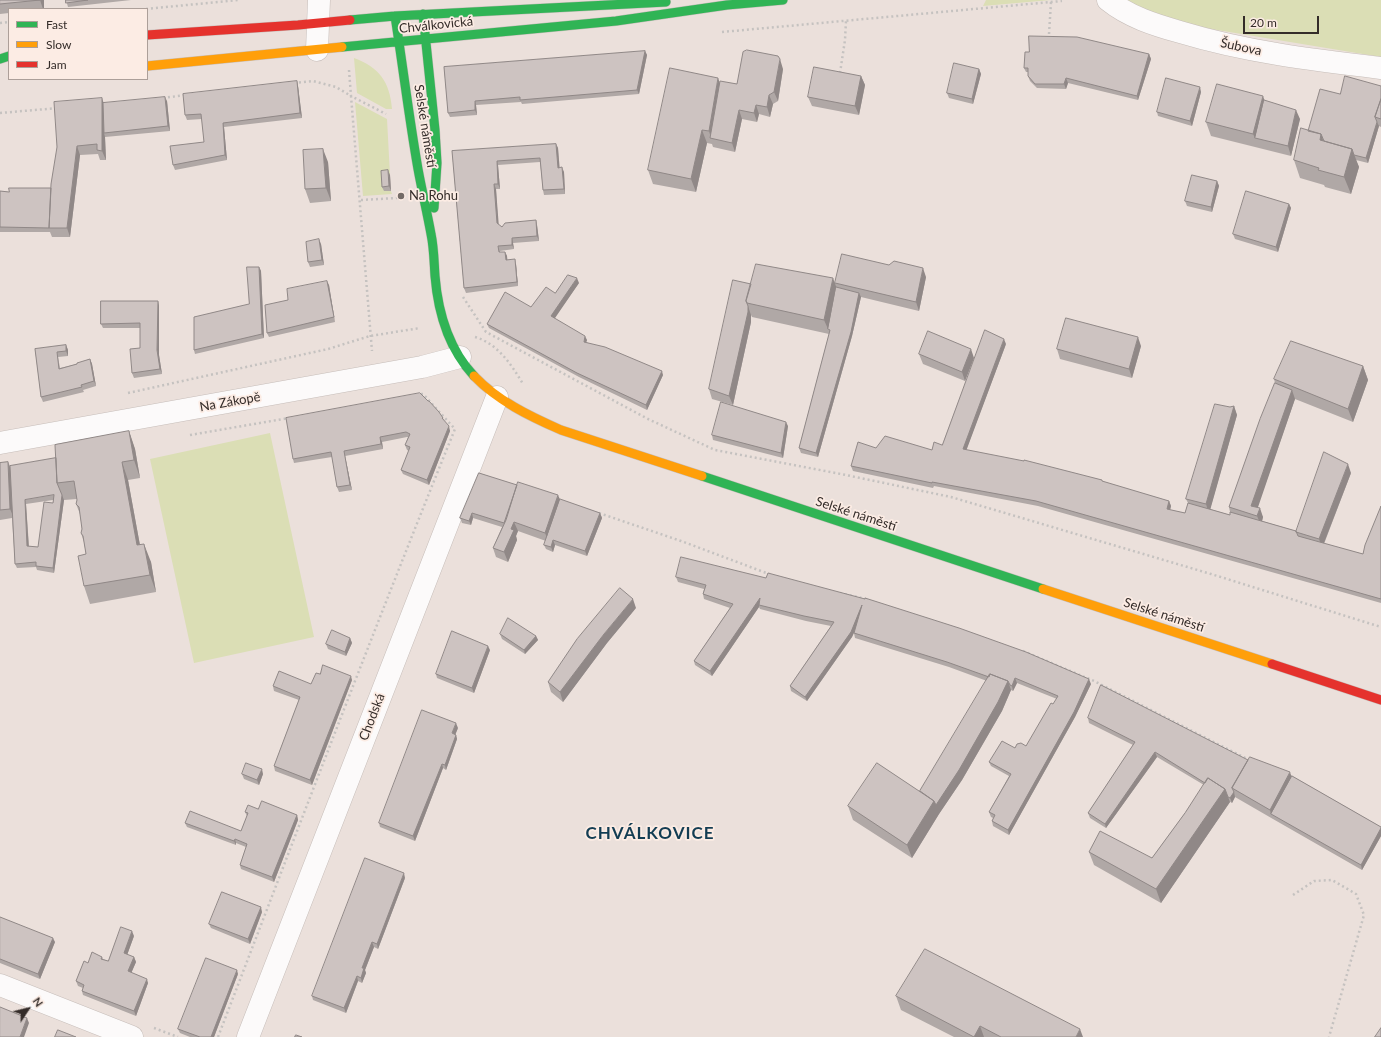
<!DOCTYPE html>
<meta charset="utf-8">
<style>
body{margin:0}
#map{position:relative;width:1381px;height:1037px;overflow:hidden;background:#ebe0db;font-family:Lato,sans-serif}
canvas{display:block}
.legend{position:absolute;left:8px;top:8px;width:140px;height:72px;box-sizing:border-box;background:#fcece4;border:1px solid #ac9f99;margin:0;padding:5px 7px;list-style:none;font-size:12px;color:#342c29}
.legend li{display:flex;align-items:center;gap:8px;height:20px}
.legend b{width:20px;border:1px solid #ac9f99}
.north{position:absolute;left:8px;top:989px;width:40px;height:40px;-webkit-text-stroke:3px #fcece4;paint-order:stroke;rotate:55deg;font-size:11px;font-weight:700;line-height:16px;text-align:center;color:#342c29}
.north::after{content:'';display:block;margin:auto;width:14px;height:18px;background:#342c29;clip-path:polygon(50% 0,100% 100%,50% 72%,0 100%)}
.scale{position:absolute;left:1243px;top:16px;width:76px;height:18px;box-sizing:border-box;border:2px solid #342c29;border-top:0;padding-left:5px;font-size:12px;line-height:14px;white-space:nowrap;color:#342c29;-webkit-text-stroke:3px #fcece4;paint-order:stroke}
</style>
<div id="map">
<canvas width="1381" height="1037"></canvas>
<ul class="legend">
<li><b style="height:5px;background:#30b455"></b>Fast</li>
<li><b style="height:5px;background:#ff9f0a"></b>Slow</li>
<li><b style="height:5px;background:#e5322d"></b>Jam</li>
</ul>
<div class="north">N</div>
<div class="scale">20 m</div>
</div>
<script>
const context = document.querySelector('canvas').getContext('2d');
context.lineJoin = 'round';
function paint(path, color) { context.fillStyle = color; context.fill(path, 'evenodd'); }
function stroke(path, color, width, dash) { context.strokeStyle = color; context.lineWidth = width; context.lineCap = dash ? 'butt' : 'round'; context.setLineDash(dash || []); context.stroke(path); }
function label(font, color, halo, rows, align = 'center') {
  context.font = font + ' Lato,sans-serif'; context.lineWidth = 3.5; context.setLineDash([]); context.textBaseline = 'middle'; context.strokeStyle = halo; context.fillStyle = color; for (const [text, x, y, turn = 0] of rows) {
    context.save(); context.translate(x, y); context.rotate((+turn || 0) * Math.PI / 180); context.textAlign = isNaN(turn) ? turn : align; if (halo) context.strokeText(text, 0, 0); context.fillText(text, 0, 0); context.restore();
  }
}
const green = new Path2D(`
 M986,0H1051L983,6Z
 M1126,0H1381V57L1211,29L1141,13Z
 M354,58C379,67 390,82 392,109H386L357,93Z
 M355,102L387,119L390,175H383L384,191H391L392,194L363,196Z
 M270,433L314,637L194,663L150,459Z`);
const path = new Path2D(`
 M146,9L238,0
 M0,23L9,22
 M722,32L1062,1
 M1049,34L1051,2
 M349,70L351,96L386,114
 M840,73L845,40L846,21
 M294,83L313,81L336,87L351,96L372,351
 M163,98L185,95
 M0,113L58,108
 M361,200L397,198V195
 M463,297L486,332L648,419L715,450L846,475L951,497L1211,574L1381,627
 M475,337C498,344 511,364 523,384
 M128,393L328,349L370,336L420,328
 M190,435L289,418
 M599,513L681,541L769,574
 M840,593L866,599
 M1023,651L1094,681L1251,761
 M1293,895L1314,881L1332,880L1356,894L1364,915L1329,1037
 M154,1028L178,1037
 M218,1037C296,834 373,631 455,429L423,394H418`);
const street = new Path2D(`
 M1108,0C1129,17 1155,25 1180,32C1246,52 1313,60 1381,68
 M317,50L319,0
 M0,443L422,367L460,357
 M0,985L132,1037
 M248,1037L497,397`);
const fast = new Path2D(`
 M423,14L435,130L437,163L434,208
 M395,16C403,67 409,118 418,169C422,191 427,212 431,234C434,248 434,262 435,276C438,313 448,348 474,376
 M350,20L395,16L666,2
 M342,47L616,21L727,5L783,0
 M0,59L9,56
 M702,476L1043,589`);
const slow = new Path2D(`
 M147,66L342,47
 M474,376C498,401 529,416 561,430L702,476
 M1043,589L1272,664`);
const jam = new Path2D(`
 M147,35L298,25L350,20
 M1272,664L1381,700`);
const wall = new Path2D(`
 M0,0H44V9H9V13L0,14Z
 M66,0H131L68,7Z
 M645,51L647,55L639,94L522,104L521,102L476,105L477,115L450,117L448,113L444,67Z
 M1149,54L1151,59L1138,100L1068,83L1066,89L1037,88L1030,81L1028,76V72H1026L1024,68Z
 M783,69L778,101L773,104L770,117L759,114L757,122L742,119L735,152L713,147L712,144L707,143L696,192L653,184L648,170L720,82L737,84Z
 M979,69L981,74L973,104L949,98L947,93Z
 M861,76L865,85L859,115L812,106L808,97Z
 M297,81L298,86L302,118L224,127L227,160L175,170L173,165L204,142L202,119L187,120L185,115Z
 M1381,86V127L1379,126L1368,163L1356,160L1359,167L1351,194L1325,187L1324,185L1300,178L1294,160L1308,131L1340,94Z
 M1201,92L1192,126L1158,116L1157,112Z
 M1264,100L1300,119L1291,156L1211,136L1206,122Z
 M167,101L170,131L105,137L106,160H100L98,154L80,155L70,237H52L50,232H0V191L9,192L51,188V184L104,103Z
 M556,144L558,148L559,167L564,172L565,194L544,195L543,190L540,162L498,165L500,189H496L498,224L502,227L536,220L537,225L539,241L513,243L514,249L500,251V252H505L507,256V260L516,264L518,286L466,293L464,288L452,151Z
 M328,162L331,201L310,203L305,189Z
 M390,175L391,191H384L382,187Z
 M1217,181L1219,186L1212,212L1187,206L1185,201Z
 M1289,204L1291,208L1278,252L1235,239L1233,234Z
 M321,244L324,265L310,267L308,262Z
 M259,267L261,271L264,338L195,354L194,350L249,304Z
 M926,277L919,311L861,297L852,336L818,457L801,453L799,448L829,334L752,317L751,315V322L733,405L712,399L709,389L751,284L835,283Z
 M579,283L554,318L587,340L586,342L663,375L647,410L579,377L489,328L487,324L531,307L555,293Z
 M329,285L335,322L269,337L267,333L288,300Z
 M158,301L159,306V355L162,374L134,378L132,373L140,348V328H103L101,324Z
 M1006,344L966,450L1102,480V482L1169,501L1171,506L1170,510L1185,513L1188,503L1186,499L1230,407L1234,406L1237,415L1210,509L1230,515V512L1229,507L1275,383L1274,379L1363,366L1368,380L1353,422L1295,399L1257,508L1263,517L1262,521L1296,531L1351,473L1324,544L1363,554L1381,506V603L1038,506L934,486L933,488L853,471L851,466L876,448L932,450L942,445Z
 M66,345L68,350V356L58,357L60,368L77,364L90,359L92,364L96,386L83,390L84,392L43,402L41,397L35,349Z
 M1141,346L1132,378L1060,359L1057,349Z
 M919,354L974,358L965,381L923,364Z
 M443,418L444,421L450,431L429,485L403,474L401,470L409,451L407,450L405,445L408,437H407L382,442L383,449L345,456L352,490L339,492L337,487L332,457L294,463L293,459Z
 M788,426L783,458L713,440L712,435Z
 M129,431L135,449L140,478L128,480L140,545L151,562L156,592L90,604L84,586L86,554L84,542L81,533L82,529L80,514L76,504L77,500V499L64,500L54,573L37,570L36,567L17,568L15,564L12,518L0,520V463L8,462L10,466L56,458ZM53,500V503L38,547L29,546L26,504Z
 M479,473L600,513L602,518L587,556L555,545L553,552L546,549L544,545L546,541L518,531L516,536L517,540L508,562L496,557L493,548L502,527L473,518L471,525L462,523L460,518Z
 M676,577L1091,684L1075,717L1009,835L993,826L992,821L993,818L991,817L989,812L1009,776L991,766L989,762L1015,748L1026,746L1057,699L1017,683L1013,691L1011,690L1002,711L962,780L939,814L912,858L853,820L848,806L920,791L987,681L949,667L855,638L854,633L852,637L807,701L791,691L790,686L831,626L806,621L760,609L759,607L712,676L695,665L694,661L730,608L704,599L703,594L704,589L678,582Z
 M636,608L607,643L563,702L551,692L548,682Z
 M500,634L536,636L538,640L525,654L502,639Z
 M350,638L352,643L346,656L328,649L326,644Z
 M490,650L474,693L437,678L436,674Z
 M320,674L352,680L312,785L275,771L274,766L299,700L274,691L273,686L311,684Z
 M1088,718L1248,760L1292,776L1381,827V836L1362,870L1273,819L1235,797L1232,803L1229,801L1230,802L1161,903L1094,865L1089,852L1152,858L1185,813L1204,785L1157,757L1106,828L1090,818L1088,813L1133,745L1089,723Z
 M458,728L455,734L456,735L457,739L446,770L443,768L415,841L380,827L379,823Z
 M242,774H263L259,785L244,779Z
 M258,809L297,815L298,820L274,882L241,869L240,865L246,847L236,843V845L187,827L185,823L241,831L247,816L245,812Z
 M405,878L378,949L374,947L365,970L366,973L362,983L358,981L346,1013L313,1000L312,996Z
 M262,912L250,944L211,928L209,924Z
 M0,917L55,942L40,979L0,963Z
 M134,936L127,955L134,957L136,962L131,973L148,983L136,1016L83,995L82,991L83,988L78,986L76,981L88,963L102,957L103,959L108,961Z
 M238,974L214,1037H190L180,1033L178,1029Z
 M896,996L1083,1037H954L901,1010Z`);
const shadedWall = new Path2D(`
 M40,0H44V9H43Z
 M645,51L647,55L639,94L637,90Z
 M1149,54L1151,59L1138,100L1137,96Z
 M780,59L783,69L778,101L774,92Z
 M979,69L981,74L973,104L972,99Z
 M861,76L865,85L859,115L855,106Z
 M718,78L723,91L711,138L709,131Z
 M1066,78L1068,83L1066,89L1064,84Z
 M297,81L298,86L302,118L300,113Z
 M1200,87L1201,92L1192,126L1190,121Z
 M769,95L773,104L770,117L767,107Z
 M1263,96L1268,110L1255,138L1253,134Z
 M165,97L167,101L170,131L168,126Z
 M102,98L105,107L104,133L105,137L106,160L102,151Z
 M475,101L476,105L477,115L475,110Z
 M756,105L759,114L757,122L754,113Z
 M739,110L742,119L735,152L732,143Z
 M1296,110L1300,119L1291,156L1288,146Z
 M1377,122L1379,126L1368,163L1366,158Z
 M223,123L224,127L227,160L225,155Z
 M702,130L707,143L696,192L691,179Z
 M1321,134L1327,152L1320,140Z
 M556,144L558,148L560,172L558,168Z
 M77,146L80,155L70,237L67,228Z
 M323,149L328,162L331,201L326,188Z
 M1352,149L1359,167L1351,194L1344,177Z
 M497,161L498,165L500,189L498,184Z
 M562,167L564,172L565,194L564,189Z
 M388,170L390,175L391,191L389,186Z
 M1217,181L1219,186L1212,212L1211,207Z
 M494,184L496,189L499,228L497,223Z
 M1289,204L1291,208L1278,252L1276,247Z
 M536,220L537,225L539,241L537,236Z
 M512,238L513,243L514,249L512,245Z
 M319,239L321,244L324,265L322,260Z
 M505,252L507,256L508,265L506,260Z
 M515,259L516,264L518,286L517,282Z
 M259,267L261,271L264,338L262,334Z
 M923,268L926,277L919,311L916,302Z
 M577,278L579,283L553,321L551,316Z
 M833,278L838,292L828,329L824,320Z
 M327,281L329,285L335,322L334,317Z
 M859,293L861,297L852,336L818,457L816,453Z
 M158,301L159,306V355L162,374L160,369L157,350Z
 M748,306L751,315V322L733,405L729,396Z
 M585,336L587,340L585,346L584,342Z
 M1138,337L1141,346L1132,378L1129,369Z
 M1004,339L1006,344L965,454L963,449Z
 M66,345L68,350V356L66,351Z
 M971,349L974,358L965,381L962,372Z
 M90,359L92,364L96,386L94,381Z
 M1363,366L1368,380L1353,422L1348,409Z
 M662,371L663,375L647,410L646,405Z
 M1292,390L1295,399L1255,516L1251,506Z
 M1234,406L1237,415L1209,514L1206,504Z
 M786,422L788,426L783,458L781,453Z
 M449,426L450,431L429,485L427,480Z
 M129,431L135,449L140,478L134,460Z
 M380,437L382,442L383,449L381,444Z
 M344,451L345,456L352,490L350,485Z
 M8,462L11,471L14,518L10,509Z
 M122,462L128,480L143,562L137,545Z
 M1348,464L1351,473L1322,548L1319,539Z
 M62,495L64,500L54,573L53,568Z
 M558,495L562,504L549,542L545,533Z
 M25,500L26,504L29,551L27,546Z
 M1169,501L1171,506L1169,514L1167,509Z
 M1260,508L1263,517L1261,525L1257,516Z
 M472,513L473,518L471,525L469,521Z
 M600,513L602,518L587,556L585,551Z
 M514,522L518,531L516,536L517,540L508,562L504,552L511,529Z
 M553,540L555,545L553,552L551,547Z
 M144,544L151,562L156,592L150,575Z
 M760,598L759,605V607L712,676L710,671Z
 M633,599L636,608L607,643L563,702L560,692L604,634Z
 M862,605L864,610L852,637L807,701L805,697Z
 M536,636L538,640L525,654L524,650Z
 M350,638L352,643L346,656L345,652Z
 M488,646L490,650L474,693L472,688Z
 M351,676L352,680L312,785L310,780Z
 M1015,678L1017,683L1013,691L1012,686Z
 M1089,679L1091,684L1075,717L1009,835L1008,830Z
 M1008,681L1011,690L1002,711L962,780L939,814L912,858L907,845Z
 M456,723L458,728L454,738L452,733Z
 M456,735L457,739L446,770L445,765Z
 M1155,752L1157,757L1106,828L1105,824Z
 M442,764L443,768L415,841L413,836Z
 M262,769L263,774L259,785L257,780Z
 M1290,772L1293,781L1271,814L1270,810Z
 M1225,789L1230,802L1161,903L1156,889Z
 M1234,792L1235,797L1232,803L1230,798Z
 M297,815L298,820L274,882L272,877Z
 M1381,828V836L1362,870L1361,865Z
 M235,839L236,843V845L234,841Z
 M404,873L405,878L378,949L377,944Z
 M261,907L262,912L250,944L248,939Z
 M132,931L134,936L126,958L124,953Z
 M53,938L55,942L40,979L38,974Z
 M372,942L374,947L365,970L366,973L362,983L361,978L362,968Z
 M134,957L136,962L130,976L128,971Z
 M237,970L238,974L214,1037H211Z
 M357,976L358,981L346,1013L344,1008Z
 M147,979L148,983L136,1016L134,1011Z
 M27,1018L29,1023L24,1037H20Z
 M980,1026L984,1037H974Z
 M1080,1029L1083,1037H1076Z`);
const building = new Path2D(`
 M0,0H40L0,4Z
 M66,0H88L66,3Z
 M1029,36L1077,37L1149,54L1137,96L1066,78L1064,84H1035L1028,76V68H1024L1025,52H1029Z
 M747,50L778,56L780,59L774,92L769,95L767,107L756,105L754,113L739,110L732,143L710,138L720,81L737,84L743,52Z
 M645,51L637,90L520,100V97L475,101V110L448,113L444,67Z
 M954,63L979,69L972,99L947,93Z
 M814,67L861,76L855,106L808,97Z
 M670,68L718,78L709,131L702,130L691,179L648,170Z
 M1345,76L1381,86V99L1375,117L1377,122L1366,158L1354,155L1352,149L1324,141L1321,134L1308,131L1320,89L1340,94Z
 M1166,78L1200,87L1190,121L1157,112Z
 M297,81L300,113L223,123L225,155L173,165L170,146L204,142L201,114L185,115L183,94Z
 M1217,84L1263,96L1253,134L1206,122Z
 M165,97L168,126L104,133L103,103Z
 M102,98V151L97,150V144L77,146L67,228H49L51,184L57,147L54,102Z
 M1381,99V119L1375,117Z
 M1264,100L1296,110L1288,146L1255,138Z
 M1301,128L1321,134L1320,140L1352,149L1344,177L1318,170L1319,168L1294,160Z
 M556,144L558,168L562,167L564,189L543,190L540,158L497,161L498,184H494L497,223L502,227L505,223L536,220L537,236L512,238V245L498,246L499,252H505L506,260L515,259L517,282L464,288L452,151Z
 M323,149L326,188L305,189L303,150Z
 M388,170L389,186L382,187L381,171Z
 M1192,175L1217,181L1211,207L1185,201Z
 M9,188H51L49,228L0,227V191L9,192Z
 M1246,191L1289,204L1276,247L1233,234Z
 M319,239L322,260L308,262L306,242Z
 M842,254L889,265L894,261L923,268L916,302L835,283Z
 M756,264L833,278L824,320L747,303L746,301Z
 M247,267H259L262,334L194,350V317L249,304Z
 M568,275L577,278L551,316L585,336L584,342L605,347L662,371L646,405L577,373L487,324L505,292L531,307L546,287L555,293Z
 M733,280L751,284L746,301L748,306V312L729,396L709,389Z
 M327,281L334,317L267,333L265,305L288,300L287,289Z
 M836,287L859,293L851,332L816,453L799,448L830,330L828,329Z
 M101,301H158L157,350L160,369L132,373L130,349L140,348V323L101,324Z
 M1066,318L1138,337L1129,369L1057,349Z
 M985,330L1004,339L963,449L1024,461V460L1102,480V481L1169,501L1167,509L1185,513L1188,503L1230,515V512L1296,531L1298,536L1363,554L1365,545L1381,506V599L1036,501L932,482V483L851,466L858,442L876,448L885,436L932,450L934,442L942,445Z
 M928,331L971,349L962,372L919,354Z
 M1291,341L1363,366L1348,409L1274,379Z
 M66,345V351L57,352L59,369L77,364V363L90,359L94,381L81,385L82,387L41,397L35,349Z
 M1275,383L1292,390L1251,506L1260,508L1257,516L1229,507L1260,419Z
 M420,393L428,401H429L439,412L443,418H442L449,426L427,480L401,470L410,447L405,445L410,434L406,432L380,437L381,444L344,451L350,485L337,487L331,452L293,459L286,418Z
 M721,402L786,422L781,453L712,435Z
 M1215,404L1230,407L1234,406L1206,504L1186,499Z
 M129,431L134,460L122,462L137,545L144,544L150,575L84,586L78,556L86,554L83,536L81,533L82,529L79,507L76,504L77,500L74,481L57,483L55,445Z
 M1324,452L1348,464L1319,539L1296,532Z
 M56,458L57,483L62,495L53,568L36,566V562L15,564L10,466ZM54,495L53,503L44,502L38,547L27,546L25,500Z
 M8,462L10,509L0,510V463Z
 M479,473L517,485L504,523L472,513L469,521L460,518Z
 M518,482L558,495L545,533L514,522L511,529L514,530L504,552L493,548L506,520Z
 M560,499L600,513L585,551L553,540L551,547L544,545Z
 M681,557L766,578L768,573L865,599V598L959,628L1026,652L1089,679L1074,712L1008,830L992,821L995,815L989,812L1011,774L989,762L1002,741L1015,748L1017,744L1021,743L1026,746L1051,703L1053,704L1058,696L1015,678L1012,686L1010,685L1008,681L990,674L989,677L947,662L854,633L862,605L851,632L805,697L790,686L834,622L804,616L759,605L760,598L710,671L694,661L733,604L703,594L706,585L676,577Z
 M620,588L633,599L604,634L560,692L548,682L577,639Z
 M508,618L536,636L524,650L500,634Z
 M332,630L350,638L345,652L326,644Z
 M452,631L488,646L472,688L436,674Z
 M323,665L351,676L310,780L274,766L300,697L273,686L279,671L311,684L316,673L320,674Z
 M990,674L1008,681L998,702L959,770L936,805L934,801L920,791Z
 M1101,685L1248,760L1232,788L1234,792L1230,798L1228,797L1225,789L1208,778L1205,783L1155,752L1105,824L1088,813L1135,742L1088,718Z
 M422,710L456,723L452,733L456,735L445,765L442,764L413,836L379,823Z
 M1250,757L1290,772L1270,810L1232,788Z
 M246,763L262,769L257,780L242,774Z
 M877,763L934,801L907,845L848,806Z
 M1292,776L1381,827V828L1361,865L1271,814Z
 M1208,778L1225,789L1156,889L1089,852L1100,831L1152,858L1185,813Z
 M262,801L297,815L272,877L240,865L247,844L235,839L234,841L185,823L190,811L241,831L248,813L245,812L248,805L258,809Z
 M365,858L404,873L377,944L372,942L362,968H364L361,978L357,976L344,1008L312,996Z
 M222,892L261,907L248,939L209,924Z
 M0,917L53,938L38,974L0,959Z
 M121,927L132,931L124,953L134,957L128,971L147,979L134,1011L82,991L84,985L76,981L84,961L88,963L92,952L102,957L101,959L108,961Z
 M925,949L1080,1029L1076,1037H1001L980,1026L974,1037L896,996Z
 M206,958L237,970L211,1037H200L178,1029Z
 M0,1007L27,1018L20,1037H0Z
 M1381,1028V1037H1375Z
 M58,1030L76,1037H55Z
 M296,1035L302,1037H295Z`);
const markers = [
 [401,196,4,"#746b67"]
];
const streetNames = [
 ["Chválkovická",436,25,-6],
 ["Šubova",1241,47,12],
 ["Selské náměstí",425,126,81],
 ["Na Zákopě",230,402,-10],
 ["Selské náměstí",856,514,18],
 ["Selské náměstí",1164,615,18],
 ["Chodská",372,717,-69]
];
const poiNames = [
 ["Na Rohu",409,196]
];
const districtNames = [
 ["CHVÁLKOVICE",650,834]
];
paint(green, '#dbdeb5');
stroke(street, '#c6bdb9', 23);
stroke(fast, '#c6bdb9', 10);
stroke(slow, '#c6bdb9', 10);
stroke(jam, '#c6bdb9', 10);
stroke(path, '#c5c2c0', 2.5, [2, 3]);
stroke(street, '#fcfafa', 22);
stroke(fast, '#30b455', 9);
stroke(slow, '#ff9f0a', 9);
stroke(jam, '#e5322d', 9);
paint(wall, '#b0a8a6');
paint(shadedWall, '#908887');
paint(building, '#cdc3c1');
stroke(building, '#908887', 1);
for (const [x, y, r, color] of markers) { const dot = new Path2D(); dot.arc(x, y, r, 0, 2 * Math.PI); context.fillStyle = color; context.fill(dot); stroke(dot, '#fcece4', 1.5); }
label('13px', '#342c29', '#fcece4', streetNames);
label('13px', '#342c29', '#fcece4', poiNames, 'left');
context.letterSpacing = '1px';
label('bold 17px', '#133d53', '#fcece4', districtNames);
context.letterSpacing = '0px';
</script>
